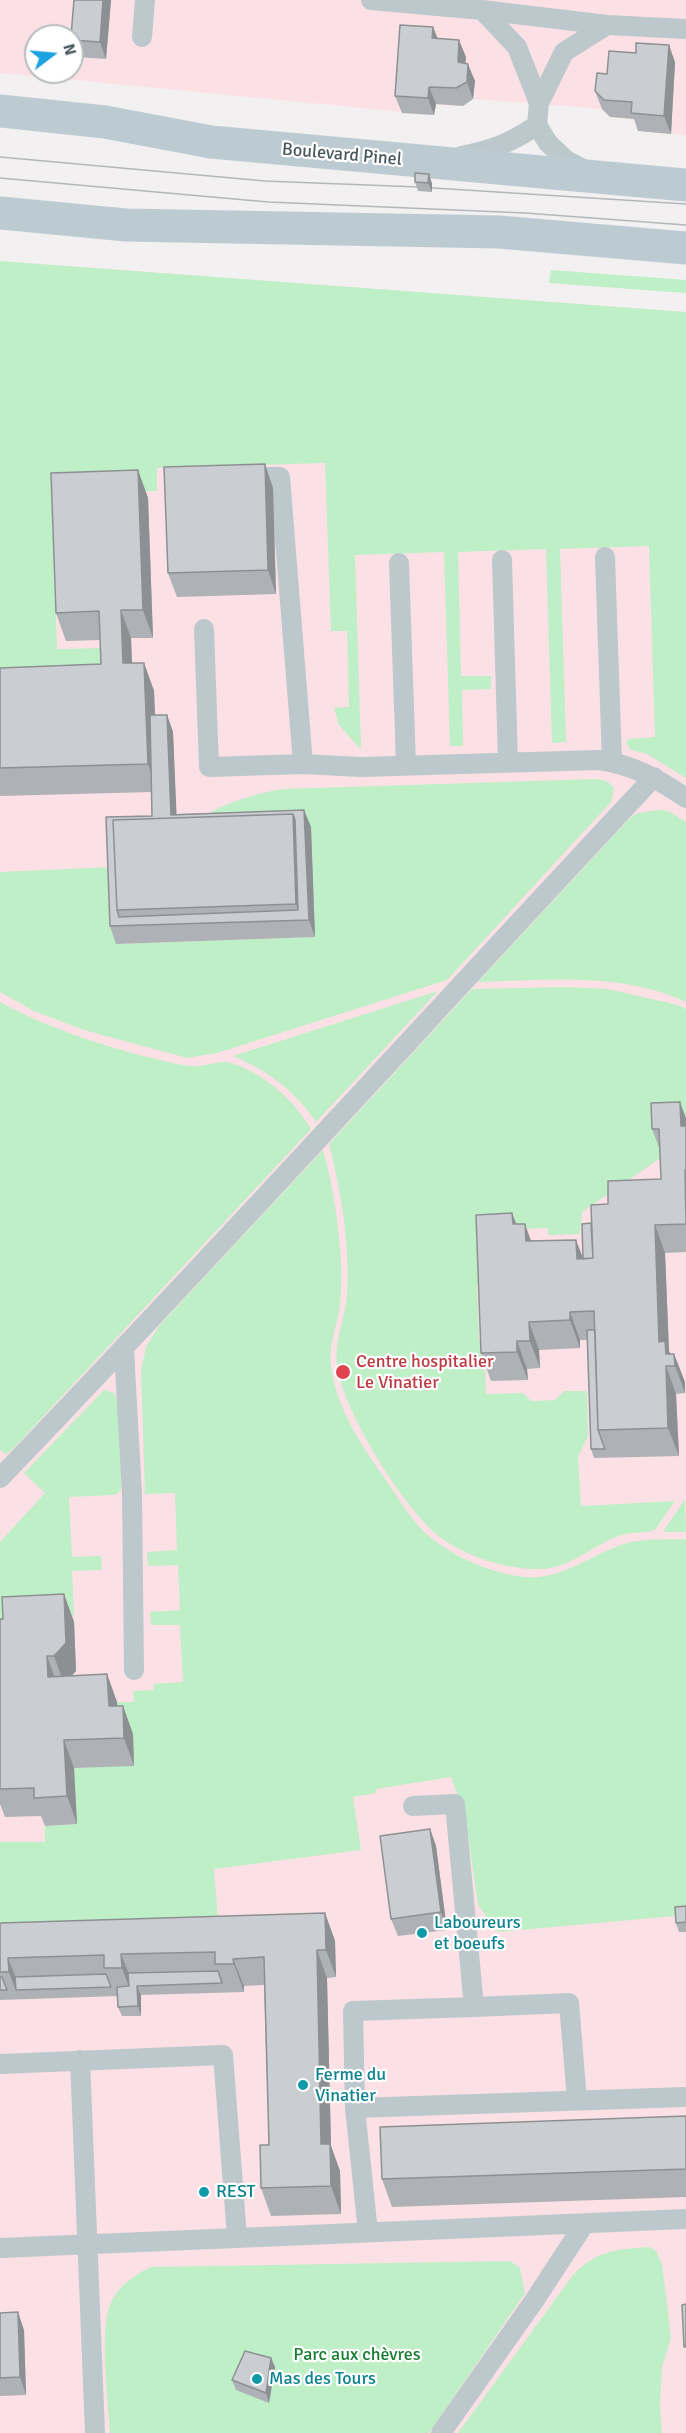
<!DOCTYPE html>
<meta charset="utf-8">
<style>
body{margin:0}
#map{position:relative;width:686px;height:2433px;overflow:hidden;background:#f2f0f0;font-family:Signika,sans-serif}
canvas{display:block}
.north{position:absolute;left:24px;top:24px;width:60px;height:60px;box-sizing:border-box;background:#fff;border:2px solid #b6bcbe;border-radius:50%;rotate:74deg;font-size:16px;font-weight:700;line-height:24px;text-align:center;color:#48585d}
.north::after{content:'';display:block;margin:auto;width:21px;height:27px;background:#1ca2e0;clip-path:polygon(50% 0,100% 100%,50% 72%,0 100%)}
</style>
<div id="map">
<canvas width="686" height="2433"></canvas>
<div class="north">N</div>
</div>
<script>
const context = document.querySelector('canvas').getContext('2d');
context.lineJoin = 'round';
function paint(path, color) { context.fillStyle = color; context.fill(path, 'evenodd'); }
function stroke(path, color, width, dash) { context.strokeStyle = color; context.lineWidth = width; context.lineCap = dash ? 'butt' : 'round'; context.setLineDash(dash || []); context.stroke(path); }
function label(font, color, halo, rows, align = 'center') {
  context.font = font + ' Signika,sans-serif'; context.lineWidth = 4.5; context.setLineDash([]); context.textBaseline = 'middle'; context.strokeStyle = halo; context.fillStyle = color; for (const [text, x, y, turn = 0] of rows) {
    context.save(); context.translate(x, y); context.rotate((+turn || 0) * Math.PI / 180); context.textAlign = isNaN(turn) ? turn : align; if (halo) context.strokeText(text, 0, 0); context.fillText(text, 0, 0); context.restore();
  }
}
const medical = new Path2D(`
 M0,0H686V135L638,131V120L610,117L601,109L473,99L463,106L436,105L434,115L0,73ZM36,36H72V72H36Z
 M0,261L686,312V2433H0Z`);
const green = new Path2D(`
 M0,261L686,312V778L647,754L631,750L626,743L629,739L655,737L649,546L560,549L566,740V742L552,743L546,549L458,552L461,676H491V689L462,690L463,746H450L444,552L355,555L361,750L339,725L334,708L349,707L347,631H331L325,463L157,468V491L52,495L57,649L102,648L104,693L0,696Z
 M551,270L686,280V293L549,283Z
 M595,779C603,780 609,780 614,789L611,802L447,980L217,1053L187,1058L84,1030L34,1011L0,992V872L113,867L117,944L315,937L311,828L200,818C226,803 253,794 283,789Z
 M658,810L668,811L686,822V1002C621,972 547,980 478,982L630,818L638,813Z
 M566,987L608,989L678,1005L686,1009V1130L662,1157L582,1212L580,1234L548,1235V1228L481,1230L482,1283L477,1284L479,1342H484L486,1394L523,1393L531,1401L555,1400L564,1391H587L588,1436L578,1457L581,1506L675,1501L655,1530C644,1534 631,1531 619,1536C593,1545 569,1569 540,1569C508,1570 467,1557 441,1538C405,1511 342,1410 337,1365C334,1341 346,1316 347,1293C350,1244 341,1191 329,1144L472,989Z
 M438,991L316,1122C295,1091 267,1070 233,1056Z
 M0,1002C55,1032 116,1050 177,1064C184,1065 193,1067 200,1066C210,1065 222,1060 231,1063C264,1073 294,1100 311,1129L11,1451L6,1454L0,1450Z
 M323,1150C335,1191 345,1262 340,1303C338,1324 328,1345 331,1366C337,1411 363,1447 388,1483C401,1502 412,1522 430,1537C454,1557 493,1574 525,1577C563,1580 593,1553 627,1543C645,1538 667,1540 686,1539V1915L498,1932L478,1905L465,1815L451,1777L376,1789V1793L353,1797L361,1850L214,1869L220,1945L0,1952V1842H45V1826L77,1824L74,1768L134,1765L119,1734L117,1702H134L133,1691L154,1690L153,1684L183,1682L180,1625H151L150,1612L180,1610L178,1565L148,1566L147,1552L177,1550L175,1493L145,1494L141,1370L146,1347L159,1326Z
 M104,1390L114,1393L120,1408L121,1489L117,1494L113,1495L69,1497L72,1557L101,1556L102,1570L72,1571L74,1616L0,1619V1542L45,1493L24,1473Z
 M685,1499L686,1532H663Z
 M650,2247L656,2251L662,2264L671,2338L662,2367L660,2405L662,2433H458L573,2275C597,2250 617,2249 650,2247Z
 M510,2261L520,2268L525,2293L429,2433H110C108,2403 100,2334 109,2308C115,2288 134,2275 151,2267Z`);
const service = new Path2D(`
 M371,0L482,10L517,47L539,103
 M482,10L607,25
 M142,37L145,0
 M461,156C492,150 511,143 537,125
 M585,170L566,160L548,143L537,125L539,103L564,52L607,25L686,29
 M244,477H280L303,764
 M605,557L612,762
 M502,560L508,763
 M399,563L406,765
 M204,629L209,767L303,764L361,767L598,760C632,764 658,779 686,798
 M124,1349L132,1494L134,1670
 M0,1478C222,1247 436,1010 654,777
 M413,1806L455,1804L474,2007L569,2003L577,2100
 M80,2060L95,2433
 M0,2064L223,2055L237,2237
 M355,2108L353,2011L474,2007
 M368,2232L355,2108L685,2097
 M0,2248L686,2219
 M441,2433L534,2301L585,2223`);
const secondary = new Path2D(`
 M0,111L105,122L211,142L686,185
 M0,213L126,225L499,232L686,248`);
const tram = new Path2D(`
 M0,157L265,181L418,187L686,204
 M0,178L268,202L525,213L686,225`);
const wall = new Path2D(`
 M74,0H111L106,59L77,57L72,43Z
 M433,27L437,38L466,57L465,63L475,81L473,99L463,106L436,104L434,115L402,113L395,96Z
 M675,62L671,134L638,131L634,119L610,117L602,109L595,91Z
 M429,174L432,184V192L418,191L415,182Z
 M138,470L148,498L153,638H131L132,663H144L154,691L155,715H167L173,732L176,814L304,810L311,827L315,937L116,944L110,926L152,816V792L0,796V668L101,664L100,640L66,641L56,613Z
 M273,488L276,594L177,597L168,573Z
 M686,1118V1252L665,1253L669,1351L670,1354H674L685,1382V1393L676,1394L679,1456L594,1458L591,1449L587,1340H580V1348L539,1350L540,1368L527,1369L528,1380L491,1381L481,1353L512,1213L516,1224L531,1241L583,1259L591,1223L608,1204L661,1179L660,1150L652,1129Z
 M64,1594L74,1622L76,1671L71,1676L107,1674L117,1702V1706H123L133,1734L134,1766L74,1768L77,1824L45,1826L41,1816L5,1817L0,1804V1619H3Z
 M430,1829L436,1846L447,1930L398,1936L391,1919Z
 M686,1906V1932H679L676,1923Z
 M325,1913L335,1941L336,1977L327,1978L331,2146L340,2171L341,2214L271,2216L261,2188L269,2145L264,1985L244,1986V1992L141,1995V2016H122L118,2007V1996L0,2000V1923Z
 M686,2116V2197L392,2207L382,2179Z
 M0,2313L24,2330L26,2395L0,2396Z
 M271,2358L275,2367L269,2403L236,2390L232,2380Z`);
const shadedWall = new Path2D(`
 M103,0H111L106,59L100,42Z
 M433,27L440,44L432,38Z
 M459,40L466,57L464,80L458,62Z
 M669,45L675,62L671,134L664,116Z
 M468,64L475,81L473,99L467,82Z
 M429,87L436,104L434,115L428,98Z
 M429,174L432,184V192L428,183Z
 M265,464L273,488L276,594L268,570Z
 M138,470L148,498L153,638L143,610Z
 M121,610L131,638L133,691L123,663Z
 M144,663L154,691L158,791L148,764Z
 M167,715L173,732L177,824L171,815Z
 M304,810L311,827L315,937L309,920Z
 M293,814L302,838L301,920L296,904Z
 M680,1102L686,1118V1140L681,1126Z
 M512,1213L523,1241L513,1224Z
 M525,1224L535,1252L526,1241Z
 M655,1225L665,1253L669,1351L674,1366H670L659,1342Z
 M576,1240L587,1268L577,1259Z
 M570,1312L580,1340V1348L570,1320Z
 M529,1322L539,1350L540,1368L530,1341Z
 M517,1341L527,1369L528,1380L517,1352Z
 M674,1354L685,1382V1393L675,1366Z
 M666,1366L676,1394L679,1456L668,1428Z
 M64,1594L74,1622L76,1671L64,1684L54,1656Z
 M47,1656L57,1684L48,1677Z
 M107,1674L117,1702L119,1734L109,1706Z
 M123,1706L133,1734L134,1766L124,1738Z
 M64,1740L74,1768L77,1824L67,1796Z
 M430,1829L436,1846L447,1930L441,1912Z
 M325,1913L335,1941L336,1977L326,1950Z
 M317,1950L327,1978L331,2146L340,2171L341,2214L331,2186L321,2144Z
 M121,1954L132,1982V1996L122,1968Z
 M8,1958L19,1986L16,1990L19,1999L9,1972Z
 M233,1959L244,1986V1992L234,1964Z
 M137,1986L141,1995V2016L138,2006Z
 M18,2312L24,2330L26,2395L20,2377Z
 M271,2358L275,2367L269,2403L266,2393Z`);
const building = new Path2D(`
 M74,0H103L100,42L72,40V36H71Z
 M400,25L433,27L432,38L459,40L458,62L468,64L467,82L456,88L429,87L428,98L395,96Z
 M636,43L669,45L664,116L631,113L632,102L604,100L595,91L597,73L607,74L609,51L636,53Z
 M415,173L429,174L428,183L415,182Z
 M265,464L268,570L168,573L164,467Z
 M138,470L143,610H121L123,663H144L148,764L0,768V668L101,664L99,611L56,613L51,473Z
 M150,715H167L171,815L304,810L309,920L110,926L106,817L152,816ZM293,814L295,820L298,910L119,917L117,910L113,820Z
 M293,814L296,904L117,910L113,820Z
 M680,1102L681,1126H686V1170H685L686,1224L655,1225L659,1342L665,1341L666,1354H674L675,1366H666L668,1428L598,1430L594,1311L570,1312V1320L529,1322L530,1341H517V1352L481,1353L476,1215L512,1213L513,1224H525L526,1241L576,1240L577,1259L593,1258L591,1205L608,1204V1181L661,1179L659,1129H652L651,1103Z
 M591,1223L593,1258L583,1259L582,1224Z
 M587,1330H595L598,1430L605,1449H591Z
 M64,1594L66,1643L54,1656H47L48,1677L107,1674L109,1706H123L124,1738L64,1740L67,1796L34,1798V1788L0,1789V1619H3L2,1597Z
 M430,1829L441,1912L391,1919L380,1836Z
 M686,1906V1922L676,1923L675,1907Z
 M325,1913L326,1950H317L321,2144H330L331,2186L261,2188L260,2145H269L264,1957L233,1959L234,1964H215V1952L121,1954L122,1968H104V1955L8,1958L9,1972H0V1923Z
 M218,1971L222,1983L137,1986L138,2006L118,2007L117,1987L129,1986L128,1973Z
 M106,1974L111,1987L16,1990L15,1977Z
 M0,1977H2L7,1990H0Z
 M686,2116V2169L382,2179L380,2127Z
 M686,2304V2347H684L682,2305Z
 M18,2312L20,2377L0,2378V2313Z
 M245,2351L271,2358L266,2393L232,2380Z`);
const markers = [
 [343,1372,8,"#e0444e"],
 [422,1933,6,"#0f9aa8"],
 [303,2085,6,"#0f9aa8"],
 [204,2192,6,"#0f9aa8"],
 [257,2379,6,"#0f9aa8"]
];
const streetNames = [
 ["Boulevard Pinel",342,155,5]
];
const healthNames = [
 ["Centre hospitalier",356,1362],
 ["Le Vinatier",356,1383]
];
const cultureNames = [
 ["Laboureurs",434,1923],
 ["et boeufs",434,1944],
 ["Ferme du",315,2075],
 ["Vinatier",315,2096],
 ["REST",216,2192],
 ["Mas des Tours",269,2379]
];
const parkNames = [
 ["Parc aux chèvres",357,2355]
];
paint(medical, '#fbe1e5');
paint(green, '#bfefc6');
stroke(service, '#bcc8cc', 20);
stroke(secondary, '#bccbd1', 33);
stroke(tram, '#b2b7ba', 1.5);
paint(wall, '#aeb1b5');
paint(shadedWall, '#8d9093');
paint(building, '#caced2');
stroke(building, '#8d9093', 1.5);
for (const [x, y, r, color] of markers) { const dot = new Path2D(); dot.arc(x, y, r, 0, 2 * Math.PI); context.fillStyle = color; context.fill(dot); stroke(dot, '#fff', 2); }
label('18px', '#48585d', '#fff', streetNames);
label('18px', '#be3a42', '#fff', healthNames, 'left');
label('18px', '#0d838f', '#fff', cultureNames, 'left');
label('18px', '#197e33', '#fff', parkNames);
</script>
